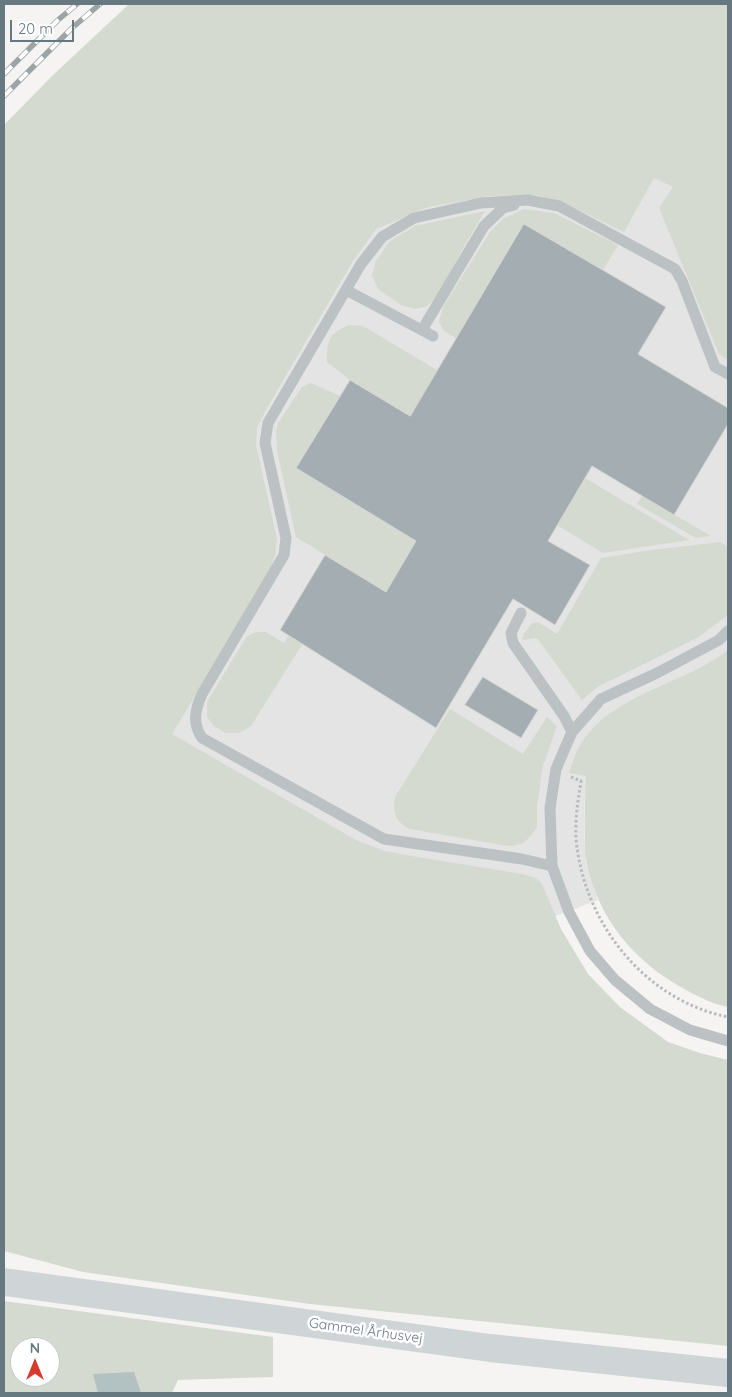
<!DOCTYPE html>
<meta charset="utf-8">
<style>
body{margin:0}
#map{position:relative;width:732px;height:1397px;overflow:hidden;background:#f5f4f2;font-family:Quicksand,sans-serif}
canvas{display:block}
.frame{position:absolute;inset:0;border:5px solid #667981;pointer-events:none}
.north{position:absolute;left:10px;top:1337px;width:50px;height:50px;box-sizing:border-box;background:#fff;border:1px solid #c2c9cd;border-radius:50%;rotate:0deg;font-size:14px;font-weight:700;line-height:20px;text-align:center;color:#667981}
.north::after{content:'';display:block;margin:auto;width:18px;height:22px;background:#d73b2f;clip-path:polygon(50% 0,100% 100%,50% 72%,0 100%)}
.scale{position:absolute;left:10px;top:20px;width:64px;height:22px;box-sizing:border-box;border:2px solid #667981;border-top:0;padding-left:6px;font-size:15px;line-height:18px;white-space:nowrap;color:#667981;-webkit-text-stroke:4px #fff;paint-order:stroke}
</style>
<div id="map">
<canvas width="732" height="1397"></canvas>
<div class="frame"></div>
<div class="north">N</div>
<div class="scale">20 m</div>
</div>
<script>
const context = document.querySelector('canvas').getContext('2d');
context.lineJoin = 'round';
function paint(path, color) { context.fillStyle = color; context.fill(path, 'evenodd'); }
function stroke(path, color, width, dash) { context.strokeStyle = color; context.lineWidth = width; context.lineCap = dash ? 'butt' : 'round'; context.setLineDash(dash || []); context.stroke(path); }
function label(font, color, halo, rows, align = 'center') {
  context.font = font + ' Quicksand,sans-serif'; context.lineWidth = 5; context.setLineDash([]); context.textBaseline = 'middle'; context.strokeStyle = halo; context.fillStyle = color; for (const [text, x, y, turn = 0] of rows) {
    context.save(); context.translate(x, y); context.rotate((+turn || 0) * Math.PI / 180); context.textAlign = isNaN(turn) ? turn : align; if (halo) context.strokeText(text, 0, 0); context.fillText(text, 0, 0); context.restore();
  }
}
const built = new Path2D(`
 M728,4V670L587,776L584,808L585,859L598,900L503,936L117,774L233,418L350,202Z`);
const green = new Path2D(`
 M129,4H728V360L719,354L659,208L673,187L654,178L624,232L570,206L538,195L490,196L428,207L376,229L353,261L267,408L257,428L256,445L277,539L275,556L267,577L172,734L356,840L385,851L412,856L522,874L536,878L542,884L561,929L588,974L620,1007L668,1042L700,1053L728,1060V1346L310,1304L83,1272L4,1251V125L53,75Z
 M524,209L554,213L618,245L603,270L524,224L456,338L443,330L439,322L443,307L490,232L503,219Z
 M485,211L462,250L441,292L427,306L415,309L401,305L378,289L372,275L376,261L390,241L415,226Z
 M349,325L363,326L437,370L410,416L350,380L327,362C327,340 328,334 349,325Z
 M311,383L340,396L296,468L416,541L386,592L296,537L277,451L276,433L278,423L302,387Z
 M585,478L689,540L603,553L557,525Z
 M642,496L711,536L696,538L637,504Z
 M720,542L728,547V615L697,638L599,686L582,700L537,638L522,640L524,634L532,623L538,622L557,634L601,558L651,550Z
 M256,632H266L284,643L289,634L303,643L251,726L239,733H226L215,727L207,717V702L247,636Z
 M728,650V1007C713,1004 701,998 686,990C634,962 598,919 586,860C584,853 585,844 585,837C584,816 585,797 586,776L569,773C573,760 578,746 587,735C621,692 686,683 728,650Z
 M450,709L523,754L547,717L557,726L542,769L537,808V827L531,836L523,843L513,846L502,845L410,829C396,823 392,812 395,797Z
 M4,1301L273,1337V1377L178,1380L172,1393H4ZM20,1347H50V1377H20Z`);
const water = new Path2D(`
 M134,1372L141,1393H98L93,1374Z`);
const building = new Path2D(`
 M524,224L666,307L638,354L728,408V424L674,515L592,466L548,541L590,565L555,625L513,599L436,728L280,630L325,555L386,592L416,541L296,468L350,380L410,416Z
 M483,677L538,710L521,738L465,705Z`);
const path = new Path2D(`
 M571,777L581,781C578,800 575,819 576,838C583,922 644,1000 728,1017`);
const service = new Path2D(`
 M346,290L433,336
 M422,330L484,226L503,208L514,205
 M521,613L511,633L513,643L564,716L572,732
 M728,631L719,640L657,673L601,699L572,732L556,769L550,808L552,866L569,912L590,951L615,980L650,1009L690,1030L728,1041
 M552,866L522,859L384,839L202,738C192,723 195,710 202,694L284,555L286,538L265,443L268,423L361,264L382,237L414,218L481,203L528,200L559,206L675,269L682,281L715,367L728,374`);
const secondary = new Path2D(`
 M4,1282L490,1348L728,1373`);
const rail = new Path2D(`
 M4,74L58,20L77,4
 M4,96L72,28L100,4`);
const streetNames = [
 ["Gammel Århusvej",366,1331,8]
];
paint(built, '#e3e4e3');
paint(green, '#d5dad1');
paint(water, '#b2c2c3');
paint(building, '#a4adb1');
stroke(building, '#d6d6d4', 1);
stroke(path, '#b8bbbd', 3, [2.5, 2.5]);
stroke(service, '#bcc1c3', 11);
stroke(secondary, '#cfd5d7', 28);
stroke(rail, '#9ca4a8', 5.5);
stroke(rail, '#fff', 4, [11]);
label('14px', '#667981', '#fff', streetNames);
</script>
